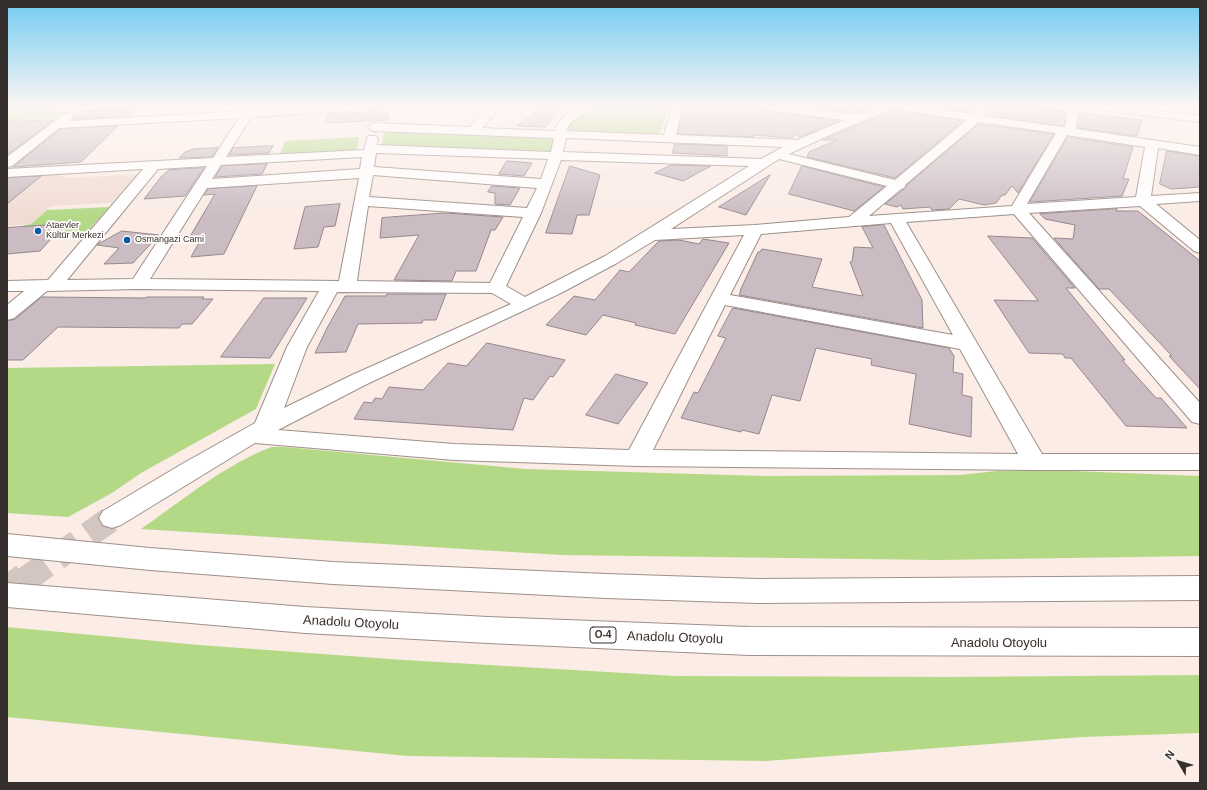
<!DOCTYPE html>
<meta charset="utf-8">
<style>
body{margin:0}
#map{position:relative;width:1207px;height:790px;overflow:hidden;background:#fbece6;font-family:Helvetica,sans-serif}
canvas{display:block}
.frame{position:absolute;inset:0;border:8px solid #35302e;pointer-events:none}
.north{position:absolute;left:1159px;top:742px;width:40px;height:40px;-webkit-text-stroke:3px #fffcfb;paint-order:stroke;rotate:308deg;font-size:11px;font-weight:700;line-height:16px;text-align:center;color:#35302e}
.north::after{content:'';display:block;margin:auto;width:14px;height:18px;background:#35302e;clip-path:polygon(50% 0,100% 100%,50% 72%,0 100%)}
</style>
<div id="map">
<canvas width="1207" height="790"></canvas>
<div class="frame"></div>
<div class="north">N</div>
</div>
<script>
const context = document.querySelector('canvas').getContext('2d');
context.lineJoin = 'round';
function paint(path, color) { context.fillStyle = color; context.fill(path, 'evenodd'); }
function stroke(path, color, width, dash) { context.strokeStyle = color; context.lineWidth = width; context.lineCap = dash ? 'butt' : 'round'; context.setLineDash(dash || []); context.stroke(path); }
function label(font, color, halo, rows, align = 'center') {
  context.font = font + ' Helvetica,sans-serif'; context.lineWidth = 3.5; context.setLineDash([]); context.textBaseline = 'middle'; context.strokeStyle = halo; context.fillStyle = color; for (const [text, x, y, turn = 0] of rows) {
    context.save(); context.translate(x, y); context.rotate((+turn || 0) * Math.PI / 180); context.textAlign = isNaN(turn) ? turn : align; if (halo) context.strokeText(text, 0, 0); context.fillText(text, 0, 0); context.restore();
  }
}
const built = new Path2D(`
 M56,173L67,178L138,174L112,203L51,206L31,224L7,226V176Z`);
const green = new Path2D(`
 M7,107H51L66,111L57,118L7,121Z
 M591,107H669L659,136L568,132V126L576,116Z
 M384,131H396L557,137L549,153L382,145Z
 M359,137L356,152L279,157L285,141Z
 M109,207L85,234L10,239L25,225L31,224L47,210Z
 M275,364L256,409L141,473L112,493L68,517L7,513V368Z
 M272,447H285L525,469L765,476L960,475L997,471L1048,470L1200,476V556L938,560L561,555L141,529C180,502 227,463 272,447Z
 M7,627L199,645L404,660L675,676L949,677L1200,675V733L1082,737L766,761L408,756L7,717Z`);
const building = new Path2D(`
 M372,107H388V120L325,123L328,114L366,112Z
 M544,107H560L546,127L517,126Z
 M683,107H763L765,110L769,111L839,121L800,137L795,134L792,138L753,135V137L678,134Z
 M802,107H875L857,113Z
 M893,107L902,111L963,121L895,178L807,157L809,152L837,140H823L892,110Z
 M930,107H976L972,112Z
 M984,107H1030L1066,111L1064,126H1062L986,115L988,110Z
 M137,108L129,116L73,119L80,111Z
 M1079,113H1082L1142,120L1137,136L1078,128Z
 M54,120L7,155V122Z
 M979,124L1054,134L1018,193L1012,186L1005,195H1002L996,203L984,205L959,199L949,209L932,210L930,207L903,209L901,205L897,207L885,204L904,189L907,185Z
 M118,126L81,162L13,167L60,129Z
 M1068,137L1133,147L1123,179H1129L1122,196L1030,202Z
 M675,144L727,146V156L673,153Z
 M273,146L269,153L229,155L233,148Z
 M218,148L212,157L179,158L185,152L193,149Z
 M1167,151L1200,156V187L1171,189L1160,184Z
 M507,161L532,163L524,176L499,174Z
 M267,164L262,174L215,177L222,166Z
 M671,165L711,166L683,181L655,173Z
 M570,166L600,175L589,215H577L572,234L546,233Z
 M802,166L884,187L854,211L789,194Z
 M204,168L185,196L144,199L161,177L169,170Z
 M770,175L746,215L719,207Z
 M41,176L7,204V178Z
 M257,186L224,254L191,257L201,239L188,240L215,194L204,195L208,189Z
 M492,186L520,188L510,205L495,204V193L488,192Z
 M340,204L335,226L324,227L318,247L294,249L305,207Z
 M1117,209L1116,211H1138L1200,261V389L1169,356H1172L1109,289H1099L1054,238L1073,239L1075,225L1045,219L1040,214Z
 M445,213L503,217L495,230H491L476,271H456L452,281L394,280L419,235L380,238L382,218Z
 M65,224L40,251L7,254V228Z
 M884,225L922,300L923,328L739,295L741,291H740L758,252H760L762,249L822,259L812,287L863,296L850,262H852L854,247L873,248L862,227Z
 M122,231L159,235L133,263L104,264L119,248L97,245Z
 M988,236L1032,238L1075,288H1066L1125,360H1122L1156,398H1161L1187,428L1126,426L1071,358H1065L1063,354L1029,353L994,300L1038,301Z
 M703,239L729,243L675,334L635,325L636,323L603,315L586,335L546,325L574,296L595,300L620,270L629,272L659,241L679,240L699,244Z
 M387,294H446L436,320H423L422,323L358,324L346,352L315,353L327,328L345,296H386Z
 M42,297L145,298L147,297H204L202,299H213L192,324H182L179,328L58,327L23,360H7V321L15,319Z
 M264,298H307L270,358L221,357Z
 M733,308L949,348L954,356L953,372L963,374L962,395L972,397L971,437L909,424L916,374L871,365L872,359L816,348L800,401L772,395L759,434L742,430L741,432L681,418L694,392L698,393L726,338L718,336Z
 M487,343L565,360L553,377L550,376L533,400L524,398L513,430L354,419L364,402L372,403L375,398L382,399L389,387L423,390L448,363L466,366Z
 M616,374L648,383L618,424L586,415Z`);
const minorTunnelFar1 = new Path2D(`
 M25,580L112,518`);
const minorTunnel = new Path2D(`
 M7,593L26,579`);
const minor = new Path2D(`
 M247,107H257L256,110L315,107H371L366,110L251,117L226,157L364,150L368,136H376L378,139L377,145L551,152L554,138L374,131L370,129L368,127L370,125L374,123L470,127C481,115 486,105 503,107L493,115L482,128L555,131C557,121 568,111 577,107C581,106 586,107 590,107C585,116 569,118 567,131L664,135L672,107H682L676,135L797,140L845,120L769,110L765,109L764,107H793L857,115L878,107H892L891,109L834,133L789,154L895,180L967,120L902,110L898,109L897,107H922L973,114L977,108L981,107L987,110L983,116L1062,127H1065L1068,107H1078L1076,129L1200,147V155L1158,148L1151,196L1200,193V201L1156,204L1200,240V253L1194,251L1140,206L1029,213L1200,403V424L1192,422L1014,214L906,222L1042,454H1200V470H1035L637,466L454,460L255,443L121,525L112,528L103,525L99,518L103,511L182,464L255,423L287,347L319,291L138,289L47,291L14,318L7,320V305L24,291H7V281L48,280L143,169L7,177V169L213,158L239,118L59,128L12,166L7,167V157L64,114H72L74,116L69,121L244,111ZM979,122L1056,133L1012,206L869,216L901,189L904,188L906,184ZM1067,135L1145,147L1136,197L1027,204ZM566,138L783,147L761,159L563,152ZM376,153L548,159L541,179L374,167ZM362,157L360,169L212,179L221,165ZM779,159L887,186L849,217L755,225L671,229ZM561,160L749,166L605,256L525,297L506,286L541,213ZM207,166L133,279L67,280L158,169ZM373,175L537,188L527,208L369,197ZM359,178L339,281L150,279L207,188ZM368,206L523,217L490,283L357,281ZM891,223L953,335L730,295L761,234ZM744,235L629,450L454,444L278,430L367,384L561,293L617,263L655,240ZM337,292L492,293L511,304L352,375L284,408L307,347ZM725,305L960,349L1018,454L653,450Z`);
const highway = new Path2D(`
 M1095,107H1125L1200,116V122L1100,110L1096,109Z
 M7,534L150,548L333,562L606,574L758,579L1200,576V600L758,603L606,598L333,584L150,570L7,556Z
 M7,583L305,607L488,617L749,627L1200,628V656L749,655L488,643L305,633L7,607Z`);
const markers = [
 [38,231,4,"#0758a6"],
 [127,240,4,"#0758a6"]
];
const farPoinames = [
 ["Ataevler",46,226],
 ["Kültür Merkezi",46,236],
 ["Osmangazi Cami",135,240]
];
const shields = [
 [603,635,26]
];
const shieldNames = [
 ["O-4",603,635]
];
const nearStreetnames = [
 ["Anadolu Otoyolu",351,623,3],
 ["Anadolu Otoyolu",675,638,2],
 ["Anadolu Otoyolu",999,643]
];
paint(built, '#f1dcd3');
paint(green, '#b3d987');
paint(building, '#cabcc2');
stroke(building, '#95878d', 1);
stroke(minorTunnelFar1, '#d3c6c1', 26, [26, 13]);
stroke(minorTunnel, '#d3c6c1', 33, [33, 16]);
stroke(minor, '#9d908a', 2);
stroke(highway, '#9d908a', 2);
paint(minor, '#fff');
paint(highway, '#fff');
const sky = context.createLinearGradient(0, 0, 0, 217);
sky.addColorStop(0, '#71cbf1');
sky.addColorStop(0.49, '#fdf6f4');
sky.addColorStop(1, '#fdf6f400');
context.fillStyle = sky;
context.fillRect(0, 0, 1207, 217);
for (const [x, y, r, color] of markers) { const dot = new Path2D(); dot.arc(x, y, r, 0, 2 * Math.PI); context.fillStyle = color; context.fill(dot); stroke(dot, '#fffcfb', 1.5); }
label('9px', '#35302e', '#fffcfb', farPoinames, 'left');
for (const [x, y, w] of shields) { const box = new Path2D(); box.roundRect(x - w / 2, y - 8, w, 16, 3); context.fillStyle = '#fffcfb'; context.fill(box); stroke(box, '#35302e', 1); }
label('bold 10px', '#35302e', null, shieldNames);
label('13px', '#35302e', '#fffcfb', nearStreetnames);
</script>
